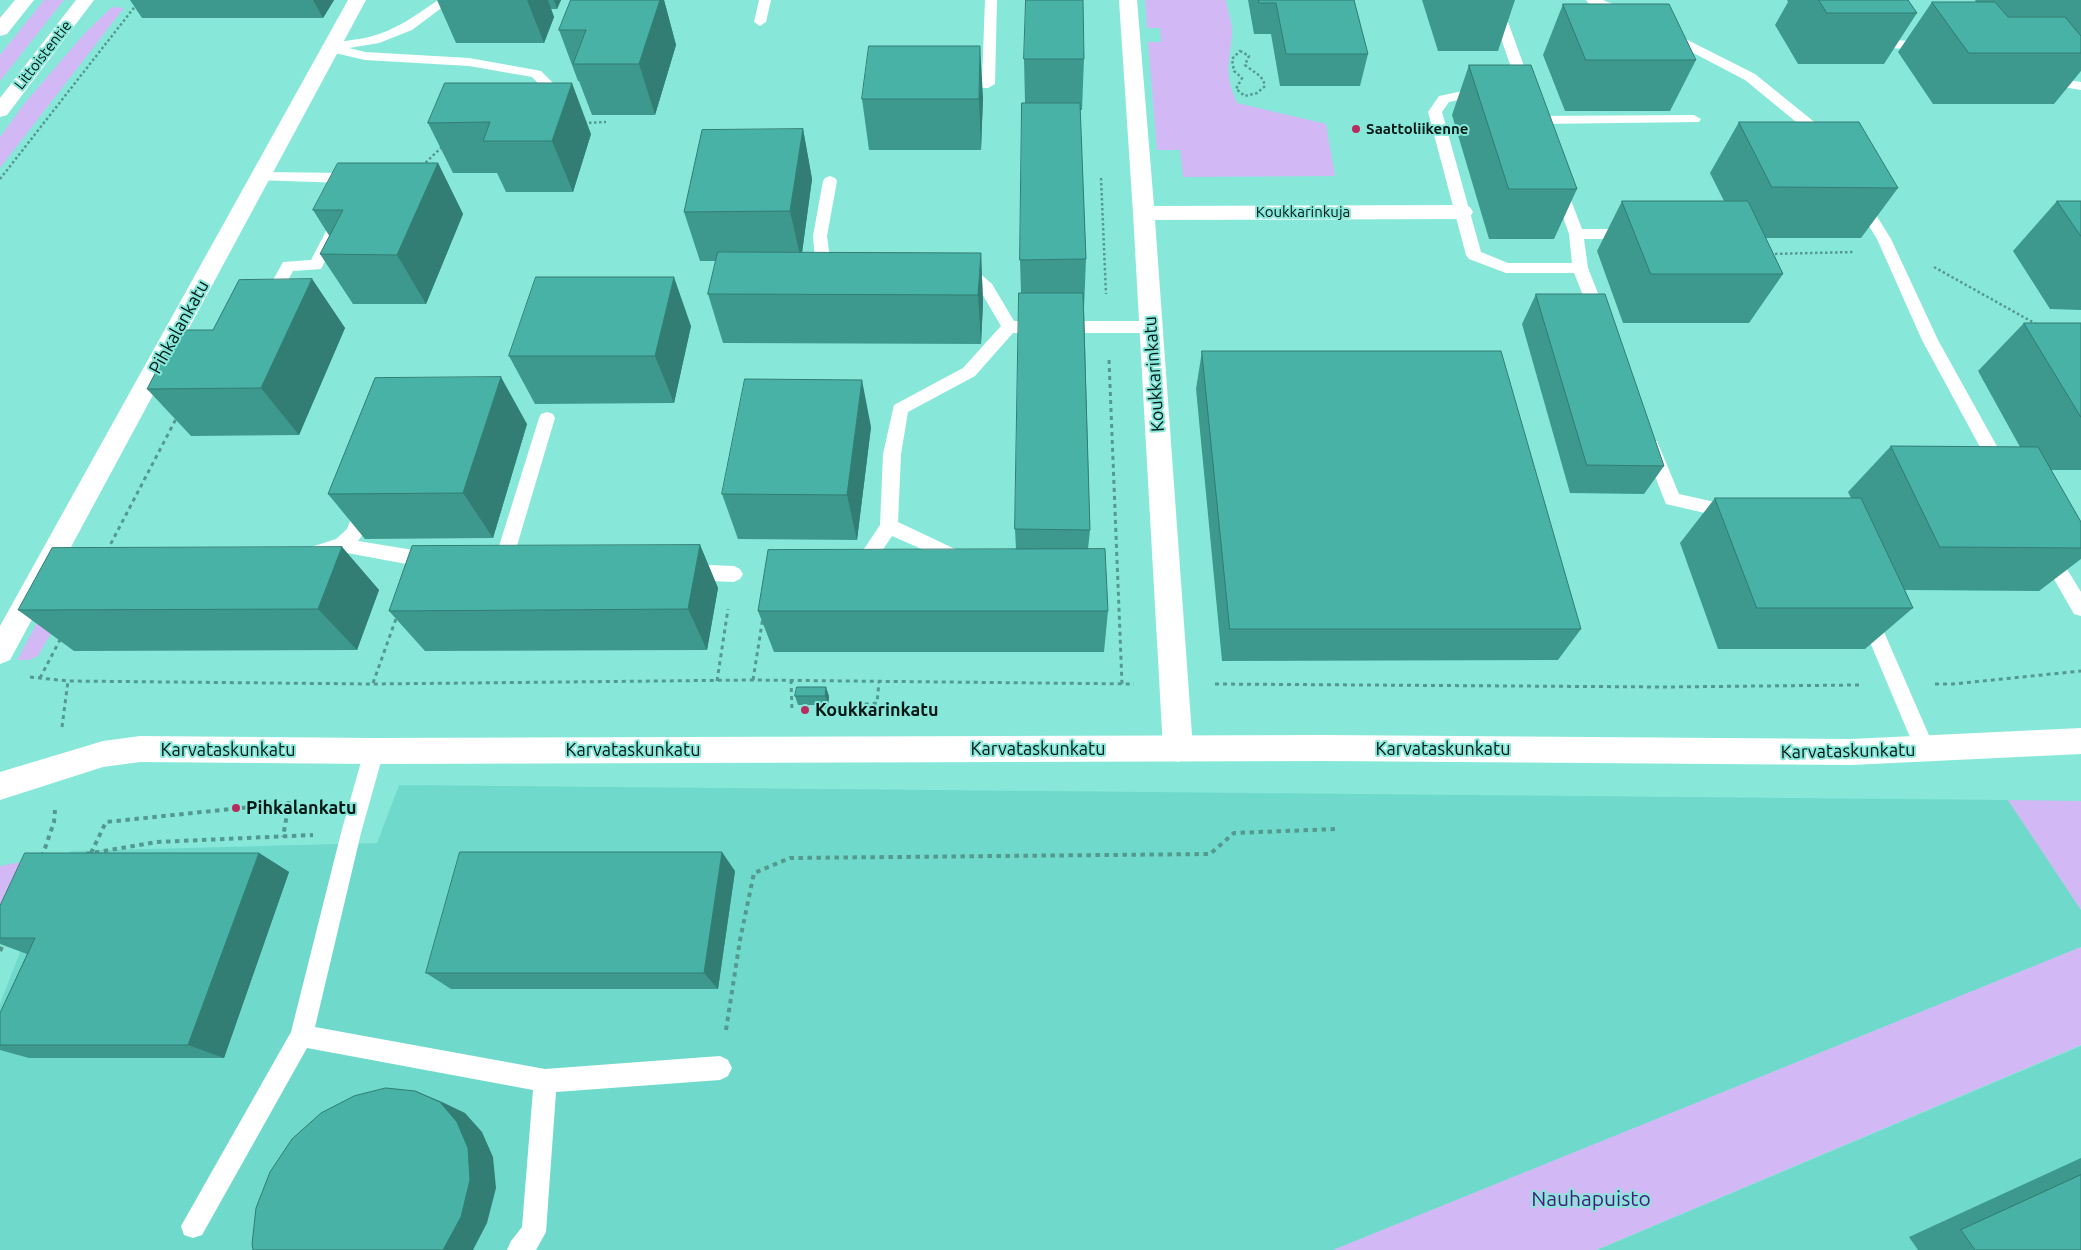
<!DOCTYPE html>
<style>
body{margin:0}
canvas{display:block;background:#87e8da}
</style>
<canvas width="2081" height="1250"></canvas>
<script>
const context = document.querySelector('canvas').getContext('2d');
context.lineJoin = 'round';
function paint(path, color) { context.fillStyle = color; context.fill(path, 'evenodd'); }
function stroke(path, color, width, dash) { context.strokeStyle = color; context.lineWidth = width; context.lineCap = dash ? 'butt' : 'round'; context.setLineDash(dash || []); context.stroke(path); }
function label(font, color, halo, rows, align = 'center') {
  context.font = font + ' Ubuntu,sans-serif'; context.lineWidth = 4; context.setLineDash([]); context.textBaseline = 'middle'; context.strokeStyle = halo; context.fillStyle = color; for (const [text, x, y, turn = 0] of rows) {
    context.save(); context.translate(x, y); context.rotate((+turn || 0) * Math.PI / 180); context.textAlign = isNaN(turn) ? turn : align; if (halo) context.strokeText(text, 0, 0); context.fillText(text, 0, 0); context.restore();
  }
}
const built = new Path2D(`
 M399,785L2008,800L2081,910V947L1333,1250H0V1004L20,952L71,851L377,843Z
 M2081,1046V1250H1597Z`);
const green = new Path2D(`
 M44,0H64L0,81V55Z
 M1145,0H1226C1228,11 1233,25 1232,35C1229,65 1224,73 1237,103L1326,124L1335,176L1183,177L1180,150H1157L1148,42H1161V40L1160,28H1147Z
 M112,7L124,8L0,168V137L24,104L84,34Z
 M87,571L38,656L29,660H17L62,576Z
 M2008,800L2081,801V910Z
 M31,860L0,915V866Z
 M2081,947V1045L1596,1250H1333Z`);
const pathFar2 = new Path2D(`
 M1240,51L1249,56L1245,65C1253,72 1263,75 1265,86L1257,93L1245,96L1236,89L1242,78L1234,71L1232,59Z
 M584,123L606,122
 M422,166L443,146
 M1101,178L1106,294
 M0,179L140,0
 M1770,254L1854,252
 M1934,267L2036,324`);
const pathFar1 = new Path2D(`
 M1109,360L1122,684
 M107,551L177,417
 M30,677L68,681L373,684L753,680L1134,684
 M40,678L62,636
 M753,680L763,617
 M791,680L792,710
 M717,681L728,609
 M373,683L397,616
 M1215,684L1664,687L1859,685
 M1935,684H1953L2081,671
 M825,708L877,703L879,682
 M62,727L68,681`);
const path = new Path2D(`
 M91,853L106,822L289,803L283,837
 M86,854L157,842L313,835
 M42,857L54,822L55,810
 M0,951L4,943
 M726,1030L740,940L754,873L790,858L1210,854L1234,833L1336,829`);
const service = new Path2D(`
 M438,0H452L412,30L379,43L349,48L365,52L469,58L536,70L541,71L560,90L553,106H543L541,103L546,91L532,77L469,66L365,60L326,51L325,48C331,41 359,40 369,37C395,31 416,15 438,0Z
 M759,0H771L766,22L760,26L754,22Z
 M985,0H997L995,84L988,88L951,87L949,84L951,81L982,80Z
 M1488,0H1500L1532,88L1530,91H1520L1518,88Z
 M1586,0H1603L1629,11L1631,14L1625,18L1621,17L1588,3Z
 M1666,29L1755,74L1823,129L1830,141L1828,144H1818L1812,135L1745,80L1661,36L1660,33L1661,30Z
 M1875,29L1893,40L1928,42L1934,46L1928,50L1890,48L1885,47L1869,33Z
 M2046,73L2055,78L2081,82V90L2046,84L2039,77Z
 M1482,87L1487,88L1489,91L1487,94L1449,102L1442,112L1481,252L1508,263H1572L1569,234L1552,185L1554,182H1564L1582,229H1630L1635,230L1637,234L1635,238L1630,239H1584L1588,268L1607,316L1605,320L1599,322L1593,320L1574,273H1506L1469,259L1466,255L1428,112L1439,96Z
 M1694,115L1701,119L1699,122L1536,124L1529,120L1536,116Z
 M261,172L348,173L353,175L360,182L358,185L353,187L345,183L256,180L254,177L256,174Z
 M830,176L835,178L837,181L827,236L830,258L844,270L841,274C831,277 821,268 815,260L813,236L823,181L825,178Z
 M1860,195L1865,197L1891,239L1938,340L2009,468L2006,473L2000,475L1994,473L1922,340L1877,239L1853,200L1855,197Z
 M332,228L337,229L339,233L321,269L293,271L274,306L269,307L264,306L261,302L283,262L311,260L327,229Z
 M960,269L976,270L992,284L1014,321H1151L1157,323L1159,327L1157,331L1151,333H1013L975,376L908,412L901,454L898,522L957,550L960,555L957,560L951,562L892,536L874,563L853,568L847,566L844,561L847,556L862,552L880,525L883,454L894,405L963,368L1001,326L981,292L967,279L955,278L952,274L955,270Z
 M547,412L553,414L555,418L513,559L510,564L504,566L498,564L495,559L539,418L541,414Z
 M1651,440L1657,441L1659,446L1679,494L1737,507L1740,512L1737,517L1731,519L1666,504L1643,446L1645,441Z
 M365,497L371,499L374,504L364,533L358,541L438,554L441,559L438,564L432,566H417L342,552L311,561L305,559L302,554L305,549L336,539L347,529L359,499Z
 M2048,546L2054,548L2081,592V616L2074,614L2039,553L2042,548Z
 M686,564L734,566L740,569L743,574L740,579L734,582L686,580L680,577L677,572L680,567Z
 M1868,608L1875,610L1877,616L1935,749L1932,755L1925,758L1918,755L1915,749L1859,616L1861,610Z
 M374,742L381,745L384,751L361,833L315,1027L545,1069L720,1056L728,1060L732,1068L728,1076L720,1080L556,1092L546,1232L536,1250H507L511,1241L522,1227L533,1090L307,1048L202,1235L193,1238L184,1235L181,1226L291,1032L341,833L364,751L367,745Z`);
const minor = new Path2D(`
 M348,0H366L10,660L0,664V626Z
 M1119,0H1137L1154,206L1462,205L1470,207L1473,212L1470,217L1462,219L1155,220L1193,749L1188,758L1178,762L1168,758L1163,749L1133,213Z`);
const tertiary = new Path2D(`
 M2081,728V754L1851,765L1324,761L374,764L140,762L103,767L0,800V772L103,741L140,736L374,738L1324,735L1851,739Z`);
const secondary = new Path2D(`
 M15,0H34L7,34L0,36V18Z
 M76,0H94L7,115L0,117V98Z`);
const wall = new Path2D(`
 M130,0H334L323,18H142Z
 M437,0H561L557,9H551L554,17L544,43H456Z
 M571,0H664L676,45L655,115H592L579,81H578L559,30Z
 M1248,0H1354L1368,54L1360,86H1280L1271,34H1254Z
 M1422,0H1515L1498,51H1438Z
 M1787,0H1908L1917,13L1884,64H1798L1775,25L1788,2Z
 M1975,0H2081V71L2054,104H1933L1898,52L1932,2H1976Z
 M1563,4L1696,60L1670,111H1565L1543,55Z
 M1024,59H1084L1082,110H1080L1086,259L1084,309L1090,530L1088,549L1108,611L1104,652H774L758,611L1016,549L1015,529L1021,293L1020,260L1025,103Z
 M1469,65L1577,189L1554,239H1489L1452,115Z
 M445,83L591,134L573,192H506L497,173H453L428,123Z
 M983,97L981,150H869L862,99Z
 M1739,122L1898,188L1861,238H1766L1783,274L1749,323H1623L1597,251L1622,201H1724L1710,173Z
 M803,129L812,179L802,253H981L983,303L981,344L723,343L708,294L716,261H700L684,212Z
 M438,163L463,214L426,304H353L320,254L330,237L313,210Z
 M2057,201H2081V310L2050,309L2013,251Z
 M312,279L345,328L299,435L191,436L147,389L213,330Z
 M1536,294L1664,466L1644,494L1570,493L1522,324Z
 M2024,323H2081V470H2051L2081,522V559L2039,591L1905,590L1913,608L1865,649H1718L1680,543L1715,498H1851L1848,492L1891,446L2020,447L1978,371Z
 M691,326L674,403L535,404L509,356Z
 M1202,351L1581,629L1558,660L1222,661L1196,389Z
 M527,424L493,538L365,539L328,494Z
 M871,427L857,540L738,539L722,494Z
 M700,545L718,588L707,650L425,651L389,611Z
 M342,547L379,590L357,650L74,651L18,610Z
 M795,696H829L828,705H798Z
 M259,853L289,872L224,1058H29L0,1050V1013L27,954L0,944V906Z
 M735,871L718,989H451L426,973Z
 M2081,1158V1250H1918L1909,1237Z`);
const shadedWall = new Path2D(`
 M313,0H334L323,18Z
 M527,0H548L554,17L544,43Z
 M554,0H561L557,9Z
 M660,0H664L676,45L655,115L639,64Z
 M980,46L983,97L981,150L979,99Z
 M572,83L591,134L573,192L552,141Z
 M803,129L812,179L801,260L790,211Z
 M438,163L463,214L426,304L397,255Z
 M981,253L983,303L981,344L978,295Z
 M674,277L691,326L674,403L655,356Z
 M312,279L345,328L299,435L261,388Z
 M501,377L527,424L493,538L463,493Z
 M862,380L871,427L857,540L847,495Z
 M700,545L718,588L707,650L688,609Z
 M342,547L379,590L357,650L318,609Z
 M826,687L829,696L828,705L825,696Z
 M722,852L735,871L718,989L704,973Z
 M259,853L289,872L224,1058L188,1045Z
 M415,1091L442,1102L465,1113L482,1132L493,1157L496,1188L487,1223L473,1250H443Z`);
const building = new Path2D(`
 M571,0H660L639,64H573L586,30H559Z
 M1026,0H1083L1084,59H1024Z
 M1259,0H1354L1368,54H1286L1276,3H1259Z
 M1819,0H1908L1917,13H1827Z
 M1932,2H1995L2008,17H2065L2081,36V53H1969Z
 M1563,4H1669L1696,60H1586Z
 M869,46H980L979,99H862Z
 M1469,65H1531L1577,189H1509Z
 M445,83H572L552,141H483L490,122L428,123Z
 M1022,103H1080L1086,259L1020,260Z
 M1739,122H1859L1898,188L1772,187Z
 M803,129L790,211L684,212L702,130Z
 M338,163H438L397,255L320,254L343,210H313Z
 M1622,201H1748L1783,274H1651Z
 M2057,201H2081V236Z
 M718,252L981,253L978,295L708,294Z
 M536,277H674L655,356H509Z
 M312,279L261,388L147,389L178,330H213L239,280Z
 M1019,293H1083L1090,530L1015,529Z
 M1536,294H1605L1664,466L1587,465Z
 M2024,323H2081V417Z
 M1202,351H1501L1581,629H1230Z
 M501,377L463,493L328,494L375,378Z
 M745,379L862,380L847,495L722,494Z
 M1891,446L2038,447L2081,522V548L1940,547Z
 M1715,498H1861L1913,608H1757Z
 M700,545L688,609L389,611L412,546Z
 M342,547L318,609L18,610L52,548Z
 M1105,549L1108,611H758L768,550Z
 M797,687H826L825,696H795Z
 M460,852H722L704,973H426Z
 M25,853H259L188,1045H0V1013L35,938H0V906Z
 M386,1088L415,1091L440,1102L457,1122L468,1148L470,1180L461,1217L443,1250H253L252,1244L256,1208L270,1172L292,1139L321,1113L354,1096Z
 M2081,1175V1250H1975L1961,1230Z`);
const markers = [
 [1356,129,5,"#b92b5f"],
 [805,710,5,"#b92b5f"],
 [236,808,5,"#b92b5f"]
];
const farStreetnames = [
 ["Littoistentie",43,55,-52],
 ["Koukkarinkuja",1303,212]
];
const farPoinames = [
 ["Saattoliikenne",1366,129]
];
const streetNames = [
 ["Pihkalankatu",179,327,-61],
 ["Koukkarinkatu",1154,374,-94],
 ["Karvataskunkatu",1038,749],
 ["Karvataskunkatu",1443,749],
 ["Karvataskunkatu",228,750],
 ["Karvataskunkatu",633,750],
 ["Karvataskunkatu",1848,751,-1]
];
const poiNames = [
 ["Koukkarinkatu",815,710],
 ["Pihkalankatu",246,808]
];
const nearParknames = [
 ["Nauhapuisto",1591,1199]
];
paint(built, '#6fdacb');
paint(green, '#d2b8f4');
stroke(pathFar2, '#54998f', 2.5, [2.5, 2.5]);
stroke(pathFar1, '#54998f', 3, [4, 4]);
stroke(path, '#54998f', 4, [4.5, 4.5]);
paint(service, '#fff');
paint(minor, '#fff');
paint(tertiary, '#fff');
paint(secondary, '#fff');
paint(wall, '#3d998e');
paint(shadedWall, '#327d74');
paint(building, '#47b2a5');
stroke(building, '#327d74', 1);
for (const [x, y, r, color] of markers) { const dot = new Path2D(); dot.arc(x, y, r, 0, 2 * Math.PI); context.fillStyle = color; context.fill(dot); stroke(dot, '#87e8da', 2); }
label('15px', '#001815', '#87e8da', farStreetnames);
label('bold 15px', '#001815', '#87e8da', farPoinames, 'left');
label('18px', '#001815', '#87e8da', streetNames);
label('bold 18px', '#001815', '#87e8da', poiNames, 'left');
label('21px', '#4e197b', '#87e8da', nearParknames);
</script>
